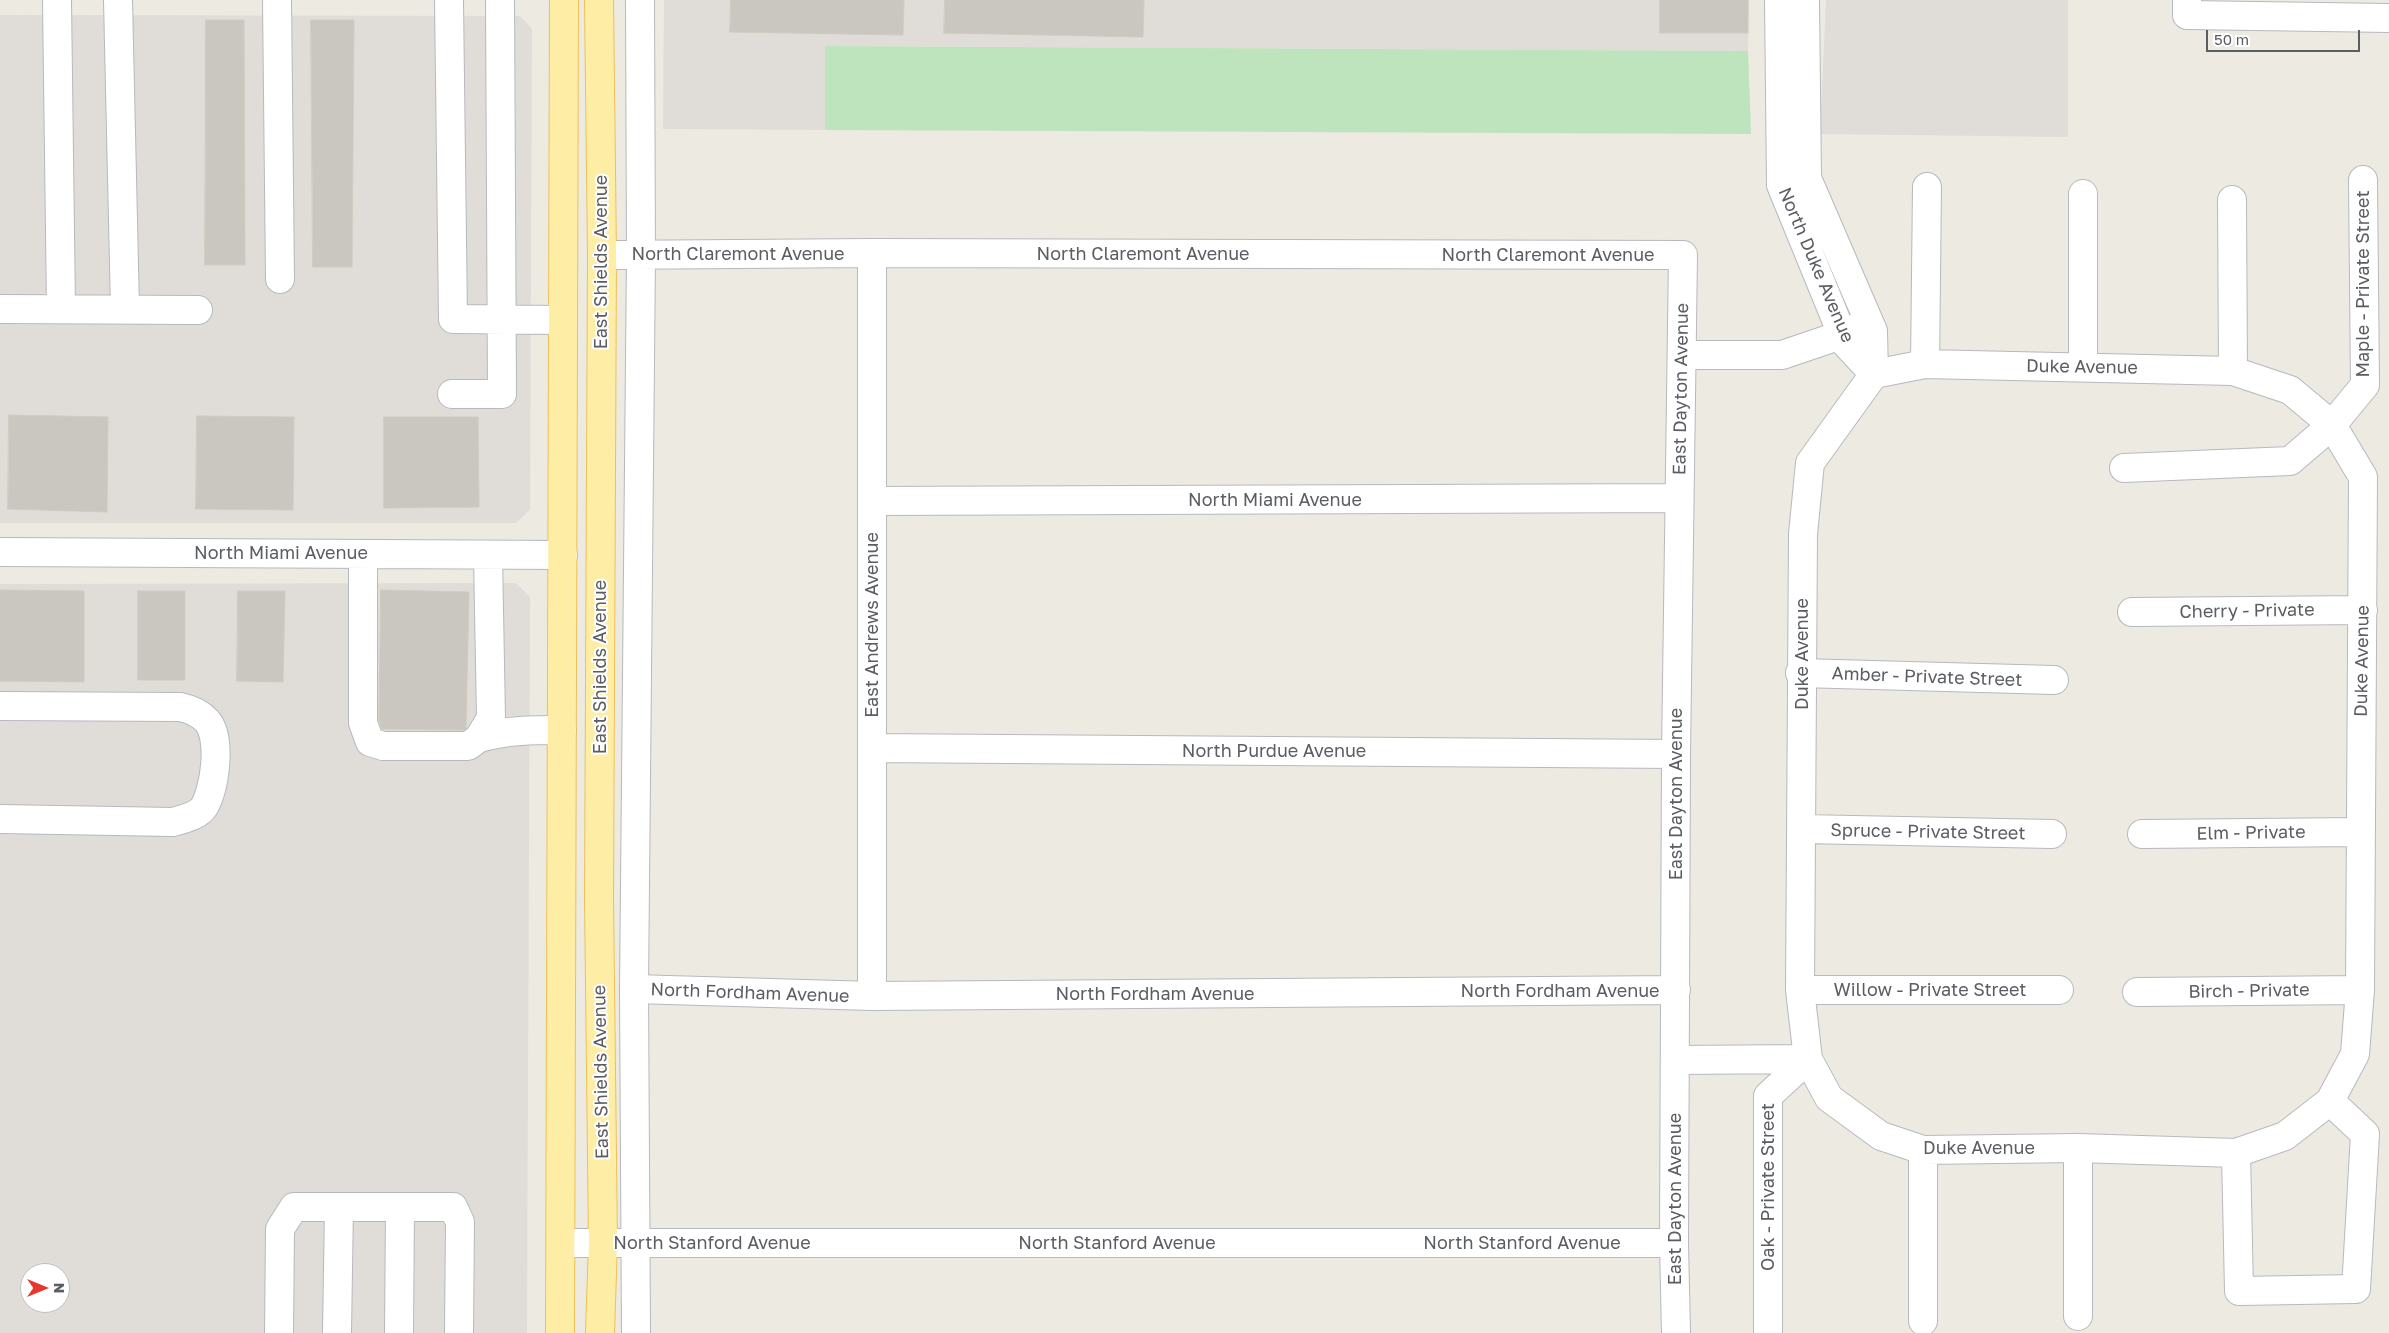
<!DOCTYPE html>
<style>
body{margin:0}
#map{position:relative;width:2389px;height:1333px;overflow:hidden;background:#eceae1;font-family:"Golos Text",sans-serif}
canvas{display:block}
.north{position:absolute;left:20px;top:1263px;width:50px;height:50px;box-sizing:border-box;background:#fff;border:1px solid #bdbec0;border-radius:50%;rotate:90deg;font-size:14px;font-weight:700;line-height:20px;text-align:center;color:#5a5d62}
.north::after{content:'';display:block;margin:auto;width:18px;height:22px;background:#e6362d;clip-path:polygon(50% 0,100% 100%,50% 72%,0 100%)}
.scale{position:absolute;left:2206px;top:30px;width:154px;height:22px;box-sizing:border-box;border:2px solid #5a5d62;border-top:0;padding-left:6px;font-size:15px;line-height:18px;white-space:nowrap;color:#5a5d62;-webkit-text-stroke:4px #fff;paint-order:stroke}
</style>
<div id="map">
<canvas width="2389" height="1333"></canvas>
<div class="north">N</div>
<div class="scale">50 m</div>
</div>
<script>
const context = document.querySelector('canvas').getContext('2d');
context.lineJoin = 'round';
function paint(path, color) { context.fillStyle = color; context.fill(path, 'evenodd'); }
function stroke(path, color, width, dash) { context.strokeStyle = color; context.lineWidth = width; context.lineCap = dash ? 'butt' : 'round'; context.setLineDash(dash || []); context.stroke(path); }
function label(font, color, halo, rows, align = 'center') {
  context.font = font + ' "Golos Text",sans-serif'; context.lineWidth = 4; context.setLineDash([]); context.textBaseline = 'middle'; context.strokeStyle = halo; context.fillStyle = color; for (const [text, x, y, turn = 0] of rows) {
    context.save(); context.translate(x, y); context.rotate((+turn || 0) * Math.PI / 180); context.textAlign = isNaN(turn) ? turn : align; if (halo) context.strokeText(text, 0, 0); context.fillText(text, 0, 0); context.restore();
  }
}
const industrial = new Path2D(`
 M664,0H1749L1748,51L825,46V130L663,129Z
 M1826,0H2068V137L1820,134Z
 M0,15L520,16L532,29L530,510L516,523H0Z
 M516,583L530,597L527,1333H0V584ZM30,1273H60V1303H30Z`);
const green = new Path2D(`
 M825,46L1748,51L1751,134L825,130Z`);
const building = new Path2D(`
 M731,0H904L903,35L730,32Z
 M945,0H1144L1143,37L944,33Z
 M1660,0H1748V33H1660Z
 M206,20H244L245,265H205Z
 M311,20H354L352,267H313Z
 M9,415L108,417L107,512L8,509Z
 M197,416L294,417L293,510L196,509Z
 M384,417H478L479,507L384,508Z
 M0,590L84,591V682L0,681Z
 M381,590L469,592L466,728L463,730L382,729L379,720Z
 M138,591H185V680H138Z
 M238,591H285L283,682L237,681Z`);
const minor = new Path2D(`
 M57,0L61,309
 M118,0L125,309
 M277,0L280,279
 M449,0L453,319L563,320
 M1779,0L1781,185L1846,344L1874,374
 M1805,0L1807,178L1873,331L1874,374
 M2187,0V15L2389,18
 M2083,194V366
 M2232,200L2233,371
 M872,253V996
 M602,255L872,253L1683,255L1676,754L1674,1243L1676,1333
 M0,309L198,310
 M1683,355H1782L1844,334L1860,326
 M1925,364L2233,371L2290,390L2332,425L2363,477L2360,990L2355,1054L2330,1101L2285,1136L2236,1153L2078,1148L1923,1150L1881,1136L1829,1098L1808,1059L1800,990L1803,534L1810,463L1874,374Z
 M1925,364L1927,187
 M452,394H502L500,0
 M2124,468L2290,461L2332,425L2365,385L2363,180
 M872,501L1678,498
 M0,552L563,555
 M363,554V723L370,742L383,746H468L479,738L491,718L488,555
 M2132,612L2363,610
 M1800,673L2054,680
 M0,706L180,707C190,709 200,713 207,721C222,738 215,788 204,807C198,816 183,819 173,822L0,819
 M479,738C507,730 533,730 562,730
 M872,748L1676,754
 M1803,829L2052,834
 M2142,834L2360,832
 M634,989L872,996L1676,990
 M1800,990H2059
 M2137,992L2360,990
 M1675,1060L1808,1059
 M2078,1148V1316
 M1923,1150V1321
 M2236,1153L2239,1291L2356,1289L2365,1134L2330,1101
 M561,1243H1674
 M279,1333L280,1229L294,1207H453L460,1222L459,1333
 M337,1333L339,1207
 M399,1333L400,1207
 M636,1333L634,989L641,255L640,0
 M1768,1333V1096L1808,1059`);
const major = new Path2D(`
 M599,0L602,255L599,898L603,1243L600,1333
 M560,1333L564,0`);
const streetNames = [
 ["North Claremont Avenue",738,254],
 ["North Claremont Avenue",1143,254],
 ["North Claremont Avenue",1548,255],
 ["East Shields Avenue",601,262,-90],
 ["North Duke Avenue",1816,265,67],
 ["Maple - Private Street",2363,284,-90],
 ["Duke Avenue",2082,367,1],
 ["East Dayton Avenue",1681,389,-89],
 ["North Miami Avenue",1275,500],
 ["North Miami Avenue",281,553],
 ["Cherry - Private",2247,611,-1],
 ["East Andrews Avenue",872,625,-90],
 ["Duke Avenue",1802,654,-90],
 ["Duke Avenue",2362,661,-89],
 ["East Shields Avenue",600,667,-90],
 ["Amber - Private Street",1927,677,2],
 ["North Purdue Avenue",1274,751],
 ["East Dayton Avenue",1676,794,-90],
 ["Spruce - Private Street",1928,832,1],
 ["Elm - Private",2251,833,-1],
 ["Willow - Private Street",1930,990],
 ["North Fordham Avenue",1560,991],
 ["Birch - Private",2249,991,-1],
 ["North Fordham Avenue",750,993,2],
 ["North Fordham Avenue",1155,994],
 ["East Shields Avenue",601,1072,-91],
 ["Duke Avenue",1979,1148],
 ["Oak - Private Street",1768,1187,-90],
 ["East Dayton Avenue",1675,1199,-90],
 ["North Stanford Avenue",712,1243],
 ["North Stanford Avenue",1117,1243],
 ["North Stanford Avenue",1522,1243]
];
paint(industrial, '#e0ddd9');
paint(green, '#bee4bd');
paint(building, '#cac6c0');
stroke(building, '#d1cbc0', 1);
stroke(minor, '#b7b9be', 30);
stroke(major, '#efc058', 30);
stroke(minor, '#fff', 28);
stroke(major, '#feeda5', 28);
label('18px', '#5a5d62', '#fff', streetNames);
</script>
